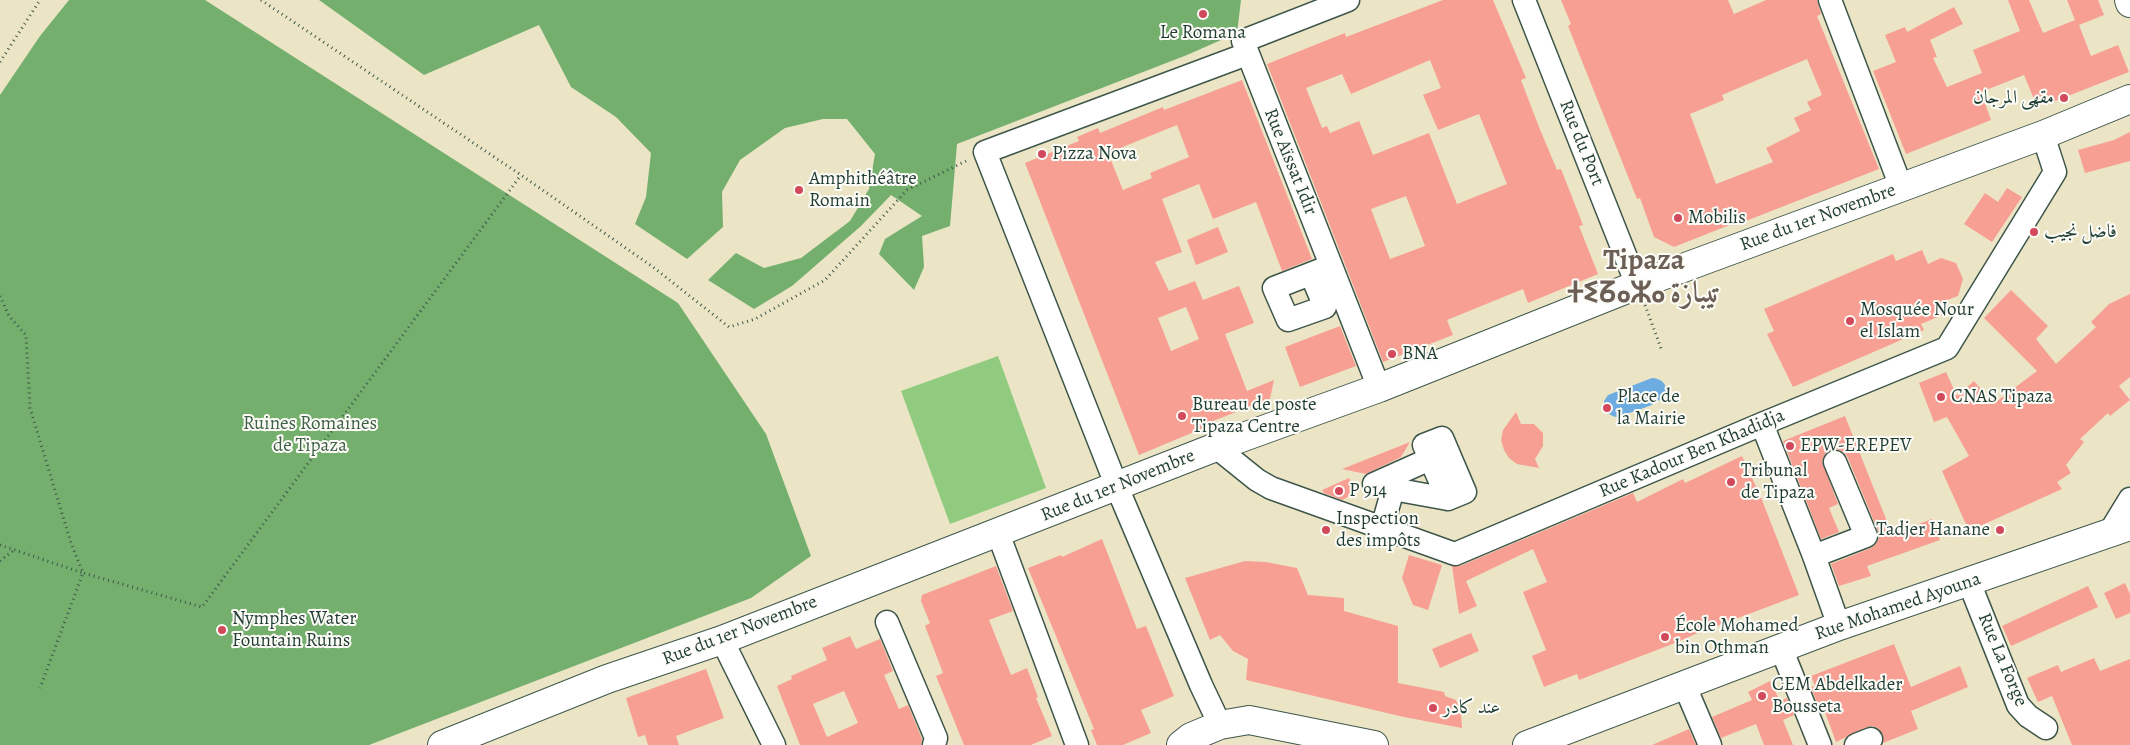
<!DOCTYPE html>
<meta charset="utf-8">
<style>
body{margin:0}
canvas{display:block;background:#ebe5c5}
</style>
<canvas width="2130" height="745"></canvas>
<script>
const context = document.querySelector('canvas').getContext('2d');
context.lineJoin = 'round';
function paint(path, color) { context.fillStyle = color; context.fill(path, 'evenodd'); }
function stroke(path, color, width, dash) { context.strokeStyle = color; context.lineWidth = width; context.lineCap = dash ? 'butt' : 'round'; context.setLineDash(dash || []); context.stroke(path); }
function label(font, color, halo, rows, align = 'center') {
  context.font = font + ' Alegreya,Amiri,"Noto Sans Tifinagh",serif'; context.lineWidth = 4; context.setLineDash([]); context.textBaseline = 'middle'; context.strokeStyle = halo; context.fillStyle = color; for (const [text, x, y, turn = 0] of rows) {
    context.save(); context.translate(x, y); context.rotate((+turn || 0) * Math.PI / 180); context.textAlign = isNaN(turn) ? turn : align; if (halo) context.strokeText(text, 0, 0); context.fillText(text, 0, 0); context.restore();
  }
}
const green = new Path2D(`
 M998,356L1046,488L950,524L901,391Z`);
const forest = new Path2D(`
 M69,0H205L678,303L766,434L811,556L751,598L369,745H0V95L40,36Z
 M319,0H1241L1237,33L1187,55L957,144L950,226L922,236L924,267L914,290L879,254L885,239L922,216L891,195L861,226L792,286L754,309L708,280L736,253L764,268L801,258L850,221L869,189L875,154L847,119H823L785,128L740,160L722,192L723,227L687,259L635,224L646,197L651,153L616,117L571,87L539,25L424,75Z`);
const water = new Path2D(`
 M1652,378C1657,378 1662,380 1665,385C1675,403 1629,412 1617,417C1608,416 1604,410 1604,401L1608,395Z`);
const building = new Path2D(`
 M1443,0H1493L1526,78L1521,80L1539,127L1557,170L1561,169L1583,225L1579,226L1598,274L1528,303L1523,289L1447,320L1453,335L1383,362L1267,64L1345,33L1346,37ZM1430,60L1441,88L1423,95L1438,130L1479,114L1507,184L1457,204L1429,133L1373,155L1359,121L1330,133L1327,126L1322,128L1306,88L1342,74L1351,94ZM1406,196L1425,246L1390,259L1371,209Z
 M1561,0H1728L1734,14L1766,0H1817L1821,14L1817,16L1879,169L1733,226L1732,224L1674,247L1654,237L1640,198L1637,199L1568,26L1571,24ZM1807,59L1822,95L1807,102L1811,110L1794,118L1800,131L1766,148L1773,162L1716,184L1690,114L1724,100L1722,95Z
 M2008,0H2029L2043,33L2075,20L2067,0H2098L2104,15L2079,25L2091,56L2118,45L2129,72L2050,103L2047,94L2034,99L2024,75L1981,92L1991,120L1906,154L1873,71L1896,62L1885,35L1905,27L1907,32L1954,7L1963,24L1930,40L1937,57L1933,58L1947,87L1982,73L1973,50L2020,31Z
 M1242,80L1312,259L1282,271L1256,202L1213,219L1199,184L1162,199L1182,252L1155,262L1169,291L1195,281L1203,300L1239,286L1254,323L1225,334L1247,391L1274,380L1270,399L1205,424L1206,427L1139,455L1025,163L1079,141L1077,137L1098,128L1100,133L1163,107L1164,110ZM1177,125L1189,157L1150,173L1152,178L1123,190L1108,153ZM1186,307L1199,339L1171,351L1158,318Z
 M2130,132V161L2085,173L2078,150L2114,140Z
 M2007,188L2022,197L1992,242L1964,224L1985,193L1998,202Z
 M1218,227L1228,252L1196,265L1187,240Z
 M1922,250L1928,264L1941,258L1956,263L1963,279L1958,296L1945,301L1950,312L1921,324L1924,330L1793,387L1767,334L1774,331L1764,309L1893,254L1896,261Z
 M2011,290L2048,326L2036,339L2056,364L2096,327L2091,322L2109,304L2130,294V377L2119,386L2130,400L2110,416L2108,413L2080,439L2084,442L2066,465L2071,473L2057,482L2062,489L1969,531L1942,471L1969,456L1947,417L1934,422L1919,383L1946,372L1957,396L1974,381L1993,404L2037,371L1984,318Z
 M1340,326L1356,366L1300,387L1285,347Z
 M1516,412L1521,424H1534L1543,433V446L1535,459L1539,468L1517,464L1509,458L1504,450L1501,440L1503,430Z
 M1845,416L1892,534L1932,519L1940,540L1867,566L1871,576L1839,586L1831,564L1871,548L1876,544L1879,538L1878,531L1847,456L1843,452L1837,449L1830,450L1825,454L1822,461L1838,504L1829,508L1839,532L1821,539L1783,441Z
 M1410,442L1401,457L1366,474L1342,469Z
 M1742,456L1762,500L1799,595L1717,626L1716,625L1675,643L1579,680L1577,674L1544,687L1532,656L1546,650L1523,592L1547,582L1533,549L1466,581L1477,606L1459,614L1452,566H1460L1633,493L1637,502L1683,479L1685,483Z
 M1349,478L1356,493L1342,500L1324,493L1322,490Z
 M1102,539L1137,629L1146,626L1174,696L1141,710L1151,733L1123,745H1097L1091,730L1094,729L1028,568L1061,555L1062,557Z
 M1409,555L1442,565L1428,610L1413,605L1402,578Z
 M1245,561L1266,562L1297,568L1308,595L1344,598V611L1398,626V683L1444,692L1445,696L1456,700L1461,712L1462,728L1404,717L1246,680L1248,659L1233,651L1220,635L1210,640L1185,578Z
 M996,566L1013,611L989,620L1011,675L1027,668L1038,697L1036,698L1052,736L1031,745H964L936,676L943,673L925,626L930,623L921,601L922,595Z
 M2125,583L2130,594V613L2116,619L2104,593Z
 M2088,586L2098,607L2011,646L2002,626Z
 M1471,633L1479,651L1440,668L1432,649Z
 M850,636L856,649L880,639L893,671L884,675L899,709L908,705L922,739L921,745H800L777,686L792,679L791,676L827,660L822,648ZM844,691L858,723L827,737L813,704Z
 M1894,644L1911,687L1960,666L1968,687L1911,711L1918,729L1883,743V735L1879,729L1873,726L1867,727L1836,742L1822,704L1818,705L1811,687L1815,686L1811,676Z
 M2094,658L2100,671L2130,659V745H2072L2052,696L2038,702L2027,678L2058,665L2061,672Z
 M706,669L724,718L676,736L679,745H648L645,735L638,737L626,698Z
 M1770,681L1780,701L1787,698L1794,715L1783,720L1793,745H1764L1756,724L1721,738L1712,717L1752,700L1748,692Z
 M1689,729L1696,745H1652Z`);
const path = new Path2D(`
 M261,0L521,175L653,267L729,327L755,319L825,280L907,190L966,161
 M0,62L40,0
 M0,296L9,316L26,335L30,408L71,543L83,573L202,607L521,175
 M1645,305L1662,351
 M0,545L83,573L40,688
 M0,561L14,550`);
const minor = new Path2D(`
 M1348,0L1243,41L1379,388
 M1524,0L1637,285
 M1830,0L1901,187
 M1311,274L1325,307L1288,320L1274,288L1331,266
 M1762,424L1814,556L1839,626
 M1216,447L1257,480L1271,488L1455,554L1762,424L1947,348L2055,172L2043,135
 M1396,475L1393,489L1374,484L1430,459
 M1382,528L1393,489L1448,499L1465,492L1442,438L1424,445L1448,499
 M998,533L1077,745
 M2108,535L2130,499
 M1814,556L1866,536L1835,462
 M1969,582L2018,705L2028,716L2046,728
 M887,622L936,738L934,745
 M722,640L774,745
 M1781,648L1820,745
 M1684,684L1710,745
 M1220,725L1201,685L1117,487L985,152L1247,54
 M1856,745L1871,739`);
const major = new Path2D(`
 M2129,0L2130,3
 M442,745L607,679L722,640L1216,447L1379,388L1637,285L2043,135L2130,99
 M1181,745L1191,737L1220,725L1249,720L1374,745
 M1527,745L1839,626L2130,526`);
const markers = [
 [1203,14,5,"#d1495b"],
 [2064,98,5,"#d1495b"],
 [1042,154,5,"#d1495b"],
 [799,190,5,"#d1495b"],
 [1678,218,5,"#d1495b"],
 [2034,232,5,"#d1495b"],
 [1850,321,5,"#d1495b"],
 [1392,354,5,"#d1495b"],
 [1941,397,5,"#d1495b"],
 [1607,408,5,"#d1495b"],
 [1182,416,5,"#d1495b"],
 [1790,446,5,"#d1495b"],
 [1731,482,5,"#d1495b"],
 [1339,491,5,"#d1495b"],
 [1326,530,5,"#d1495b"],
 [2000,530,5,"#d1495b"],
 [222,630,5,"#d1495b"],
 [1665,637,5,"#d1495b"],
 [1762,696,5,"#d1495b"],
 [1433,708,5,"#d1495b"]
];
const poiNames = [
 ["Le Romana",1203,33,"center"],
 ["مقهى المرجان",2054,98,"right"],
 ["Pizza Nova",1052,154],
 ["Amphithéâtre",809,179],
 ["Romain",809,201],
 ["Mobilis",1688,218],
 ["فاضل نجيب",2044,232],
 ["Mosquée Nour",1860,310],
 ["el Islam",1860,332],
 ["BNA",1402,354],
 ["Place de",1617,397],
 ["la Mairie",1617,419],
 ["CNAS Tipaza",1951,397],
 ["Bureau de poste",1192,405],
 ["Tipaza Centre",1192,427],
 ["EPW-EREPEV",1800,446],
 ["Tribunal",1741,471],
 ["de Tipaza",1741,493],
 ["P 914",1349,491],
 ["Inspection",1336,519],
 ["des impôts",1336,541],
 ["Tadjer Hanane",1990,530,"right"],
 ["Nymphes Water",232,619],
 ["Fountain Ruins",232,641],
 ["École Mohamed",1675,626],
 ["bin Othman",1675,648],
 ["CEM Abdelkader",1772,685],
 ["Bousseta",1772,707],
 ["عند كادر",1443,708]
];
const streetNames = [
 ["Rue du Port",1581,143,68],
 ["Rue Aïssat Idir",1290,162,68],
 ["Rue du 1er Novembre",1818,218,-20],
 ["Rue Kadour Ben Khadidja",1692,454,-23],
 ["Rue du 1er Novembre",1118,486,-22],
 ["Rue Mohamed Ayouna",1898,607,-19],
 ["Rue du 1er Novembre",740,631,-21],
 ["Rue La Forge",2002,660,67]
];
const parkNames = [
 ["Ruines Romaines",310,424],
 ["de Tipaza",310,446]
];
const townNames = [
 ["Tipaza",1644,262],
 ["ⵜⵉⵒⴰⵣⴰ تيبازة",1644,295]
];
paint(green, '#90cb80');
paint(forest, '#74af6e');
paint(water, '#6dace0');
paint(building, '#f89f94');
stroke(minor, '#3e564a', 25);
stroke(major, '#3e564a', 30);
stroke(path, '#3e564a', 3, [1, 4]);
stroke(minor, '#fff', 22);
stroke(major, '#fff', 28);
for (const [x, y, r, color] of markers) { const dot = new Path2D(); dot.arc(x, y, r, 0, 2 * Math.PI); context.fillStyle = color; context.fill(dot); stroke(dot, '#fdfcf7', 2); }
label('19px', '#1f3d34', '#fdfcf7', poiNames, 'left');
label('19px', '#1f3d34', '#fdfcf7', streetNames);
label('19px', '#3b6047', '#fdfcf7', parkNames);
label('bold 29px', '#6b5f56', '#fdfcf7', townNames);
</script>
